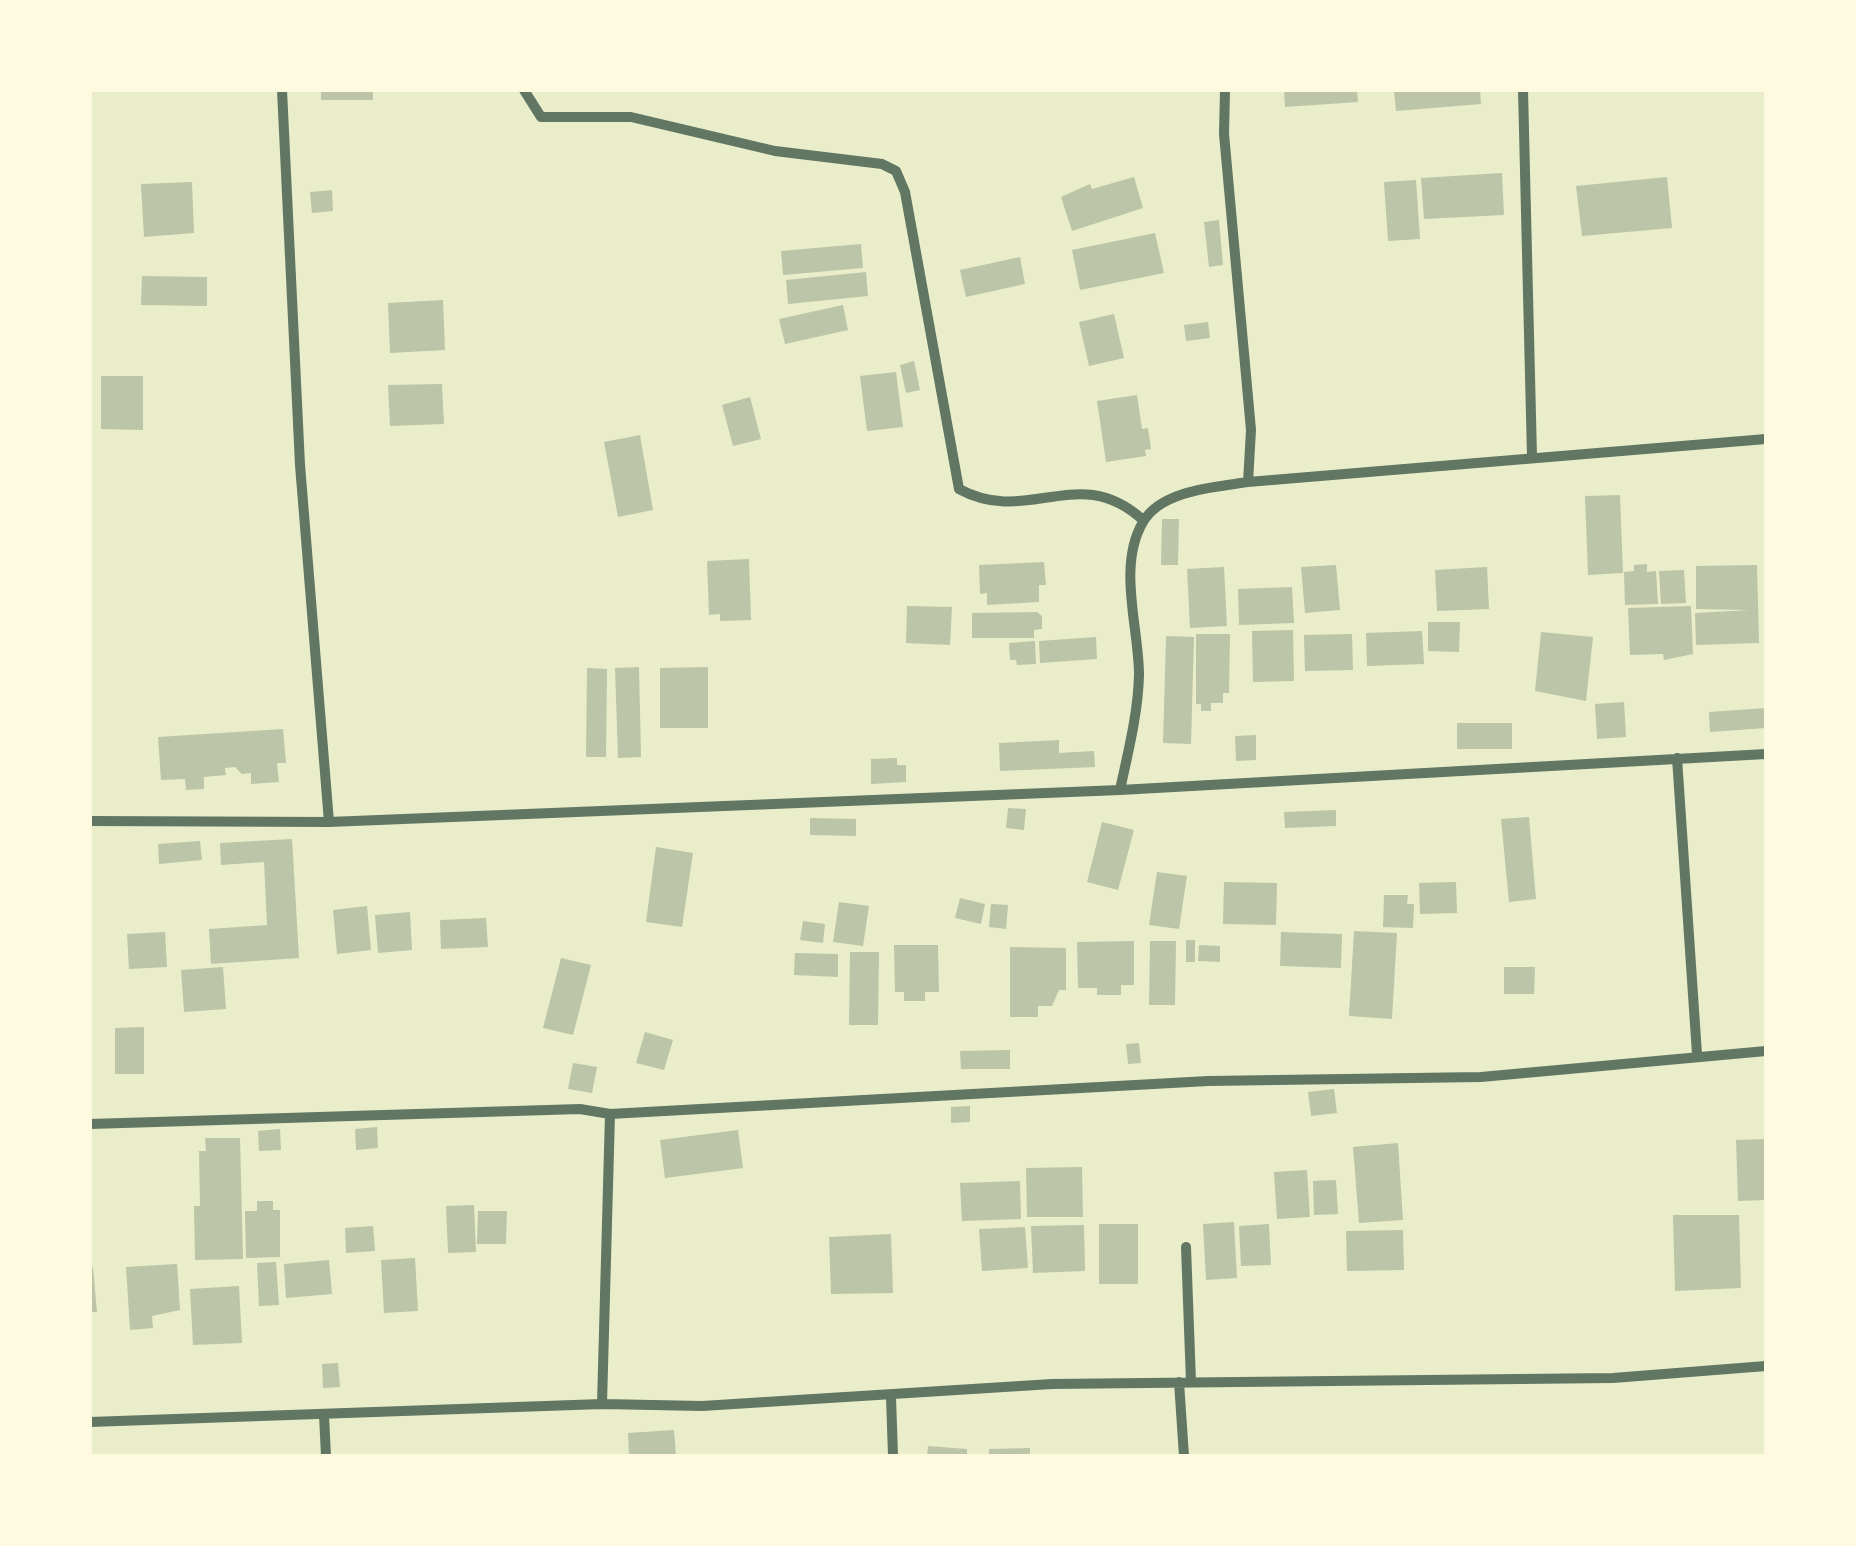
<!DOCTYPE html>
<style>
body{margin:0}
#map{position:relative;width:1856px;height:1546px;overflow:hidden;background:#e9edc9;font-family:"Titillium Web",sans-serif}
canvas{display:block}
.frame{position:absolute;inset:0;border:92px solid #fefae0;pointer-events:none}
</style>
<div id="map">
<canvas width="1856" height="1546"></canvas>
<div class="frame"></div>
</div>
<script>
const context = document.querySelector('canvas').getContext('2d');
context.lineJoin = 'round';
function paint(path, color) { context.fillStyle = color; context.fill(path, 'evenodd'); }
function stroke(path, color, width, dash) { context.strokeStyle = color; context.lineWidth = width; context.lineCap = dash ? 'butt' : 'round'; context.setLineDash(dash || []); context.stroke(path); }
const building = new Path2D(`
 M321,90H373V100H321Z
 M1284,90H1357L1358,102L1285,107Z
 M1394,90H1480L1481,104L1396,111Z
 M1502,173L1504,215L1424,219L1421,178Z
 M1134,177L1143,208L1072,231L1061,197L1090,184L1092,189Z
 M1667,177L1672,228L1582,236L1576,186Z
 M1416,180L1420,239L1388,241L1384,182Z
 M192,182L194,233L144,237L141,184Z
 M332,190L333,211L312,213L310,192Z
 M1219,220L1223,265L1209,267L1204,222Z
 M1155,233L1164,273L1080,290L1072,250Z
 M861,244L863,268L783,275L781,251Z
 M1020,257L1025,284L966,297L960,270Z
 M866,272L868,296L788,304L786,280Z
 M142,276L207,277V306L141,305Z
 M443,300L445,350L390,353L388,303Z
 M843,305L848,330L785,344L779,319Z
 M1114,314L1124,358L1089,366L1079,322Z
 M1208,322L1210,338L1186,341L1184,325Z
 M914,361L920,390L906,393L900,365Z
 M896,372L903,427L867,431L860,376Z
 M101,376H143V430L101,429Z
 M442,384L444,424L390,426L388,385Z
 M1137,395L1142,429L1148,428L1151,449L1145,450L1146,456L1106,462L1097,401Z
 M750,397L761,439L733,446L722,405Z
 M640,435L653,510L618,517L604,442Z
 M1620,495L1623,573L1588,575L1585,496Z
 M1162,519H1179L1178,565H1161Z
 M749,559L751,620L720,621V614L709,615L707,561Z
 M1044,562L1046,585H1039V602L987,605V593L980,594L979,565Z
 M1647,564V572L1656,571L1658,604L1625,605L1624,572L1634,571V565Z
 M1336,565L1340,610L1305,613L1301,567Z
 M1757,565L1759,643L1696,645L1695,613L1750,610L1696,609V566Z
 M1224,567L1227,626L1190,628L1187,569Z
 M1487,567L1489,609L1437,611L1435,570Z
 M1684,570L1686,603L1661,604L1659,571Z
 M1292,587L1294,623L1239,625L1238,589Z
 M907,606L952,607L950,645L906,643Z
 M1691,606L1693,654L1664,660L1663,654L1630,655L1628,608Z
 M1037,612L1042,616V629L1034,630V638H972V613Z
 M1428,622H1460L1459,652L1428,651Z
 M1293,630L1294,681L1253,682L1252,631Z
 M1422,631L1424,664L1367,666L1366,633Z
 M1541,632L1593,637L1586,701L1535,691Z
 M1196,634H1230L1229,693H1223V703H1211V711H1201V704H1196Z
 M1352,634L1353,670L1305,671L1304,635Z
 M1166,636L1194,637L1191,744L1163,743Z
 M1096,637L1097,659L1040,663L1039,641Z
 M1035,641L1036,664L1017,665L1016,660H1010L1009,643Z
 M639,667L641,757L618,758L615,668Z
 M708,667V728H660V668Z
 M587,668L607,669L606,757H586Z
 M1624,702L1626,737L1597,739L1595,704Z
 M1766,708V728L1710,732L1709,712Z
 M1457,723H1512V749H1457Z
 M283,729L286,763H277L279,782L251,784V773L242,774L235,767L225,768L226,775L204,777V789L186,790L185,779L161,780L158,737Z
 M1256,735V760L1236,761L1235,736Z
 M1059,740V753L1094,751L1095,767L1000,771L999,743Z
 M897,758V765H906V782L871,784V759Z
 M1008,808L1026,809L1024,830L1006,828Z
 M1336,810V826L1285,828L1284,812Z
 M1529,817L1536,899L1509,902L1501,819Z
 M810,818L856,819V836L810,835Z
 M1102,822L1134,830L1118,890L1087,882Z
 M292,839L299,958L211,964L209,929L267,925L264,862L221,865L220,843Z
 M200,841L202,860L159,864L158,844Z
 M656,847L693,853L682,927L646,922Z
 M1157,872L1187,876L1179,929L1149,925Z
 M1224,882L1277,883L1276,925L1223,924Z
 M1456,882L1457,913L1420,914L1419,883Z
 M1384,895H1408L1407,904H1414L1413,928L1383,927Z
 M960,898L985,904L981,924L955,918Z
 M839,902L869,906L863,946L833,942Z
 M991,904L1008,905L1006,929L989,927Z
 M367,906L371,950L337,954L333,910Z
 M410,912L412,950L378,953L375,915Z
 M486,918L488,947L441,949L440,920Z
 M803,921L825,924L823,943L800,940Z
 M1354,931L1397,933L1392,1019L1349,1016Z
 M165,932L167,967L129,969L127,934Z
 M1281,932L1342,934L1341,968L1280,966Z
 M1186,940H1195V962H1186Z
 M1134,941V985H1121V995H1097V988H1078L1077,942Z
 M1150,941H1176L1175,1005H1149Z
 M894,945H938L939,992H925V1001H904V992H895Z
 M1199,945L1220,946V962L1198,961Z
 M1010,947L1066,948V990H1059L1052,1006H1038V1017H1010Z
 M850,952H879L878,1025H849Z
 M795,953L838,954V977L794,975Z
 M561,958L591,965L573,1035L543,1028Z
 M223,967L226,1009L184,1012L181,970Z
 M1504,967H1535L1534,994H1504Z
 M144,1027V1074H115V1028Z
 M645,1032L673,1040L664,1070L636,1063Z
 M1139,1043L1141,1063L1128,1064L1126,1044Z
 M1010,1050V1069H961L960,1051Z
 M573,1063L597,1067L592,1093L568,1089Z
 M1334,1089L1337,1113L1311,1116L1308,1092Z
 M970,1106V1122L951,1123V1107Z
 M377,1127L378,1148L356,1150L355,1129Z
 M280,1129L281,1150L259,1151L258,1131Z
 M738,1130L743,1168L665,1178L660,1140Z
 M205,1138H240L243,1259L195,1260L194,1206H200L199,1151H206Z
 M1766,1139V1200L1738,1201L1736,1140Z
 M1398,1143L1403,1220L1359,1223L1353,1147Z
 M1082,1167L1083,1217H1027L1026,1168Z
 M1307,1170L1310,1217L1277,1219L1274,1172Z
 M1336,1180L1338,1214L1314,1215L1313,1181Z
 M1020,1181L1021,1219L962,1221L960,1183Z
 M257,1201H273V1210H280V1257L246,1258L245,1211H257Z
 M474,1205L476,1252L448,1253L446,1206Z
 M478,1211H507L506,1244H477Z
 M1673,1215H1739L1741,1288L1675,1291Z
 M1234,1222L1237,1278L1206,1280L1203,1224Z
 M1099,1224H1138V1284H1099Z
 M1269,1224L1271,1265L1241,1266L1239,1226Z
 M1084,1225L1085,1271L1033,1273L1031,1226Z
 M373,1226L375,1251L346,1253L345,1228Z
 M1025,1227L1028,1268L982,1271L979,1229Z
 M1403,1230L1404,1270L1347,1271L1346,1231Z
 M891,1234L893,1293L831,1294L829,1237Z
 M415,1258L418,1311L384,1313L381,1260Z
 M329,1260L332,1294L286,1298L284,1264Z
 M276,1262L279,1305L259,1306L257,1263Z
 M177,1264L180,1310L152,1316L153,1328L130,1330L126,1267Z
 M93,1267L97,1312H90V1268Z
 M239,1286L242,1343L193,1345L190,1289Z
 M338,1363L340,1387L323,1388L322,1364Z
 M674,1430L676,1456H629L628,1433Z
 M928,1446L967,1449V1456H927Z
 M1030,1448V1456H989V1449Z`);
const minor = new Path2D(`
 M282,90L300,465L329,822
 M524,90L541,117H631L775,151L882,164L896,171L905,192L959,489C1029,527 1078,461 1143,520
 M1225,90L1224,134L1251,430L1248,482
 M1523,90L1532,457
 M1677,758L1697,1054
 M1120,790L1766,754
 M90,821L329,822L1120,790C1128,752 1138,714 1139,675C1139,628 1117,566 1143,522C1161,490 1216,487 1248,482L1766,439
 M90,1124L580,1109L610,1114L1208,1081L1481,1077L1766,1051
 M1186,1247L1191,1382
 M1179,1382L1184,1456
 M891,1397L893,1456
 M602,1404L702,1406L1052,1384L1613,1378L1766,1366
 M324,1415L326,1456
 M90,1422L602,1404L610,1114`);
paint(building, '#bcc5a7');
stroke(minor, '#617663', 10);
</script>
